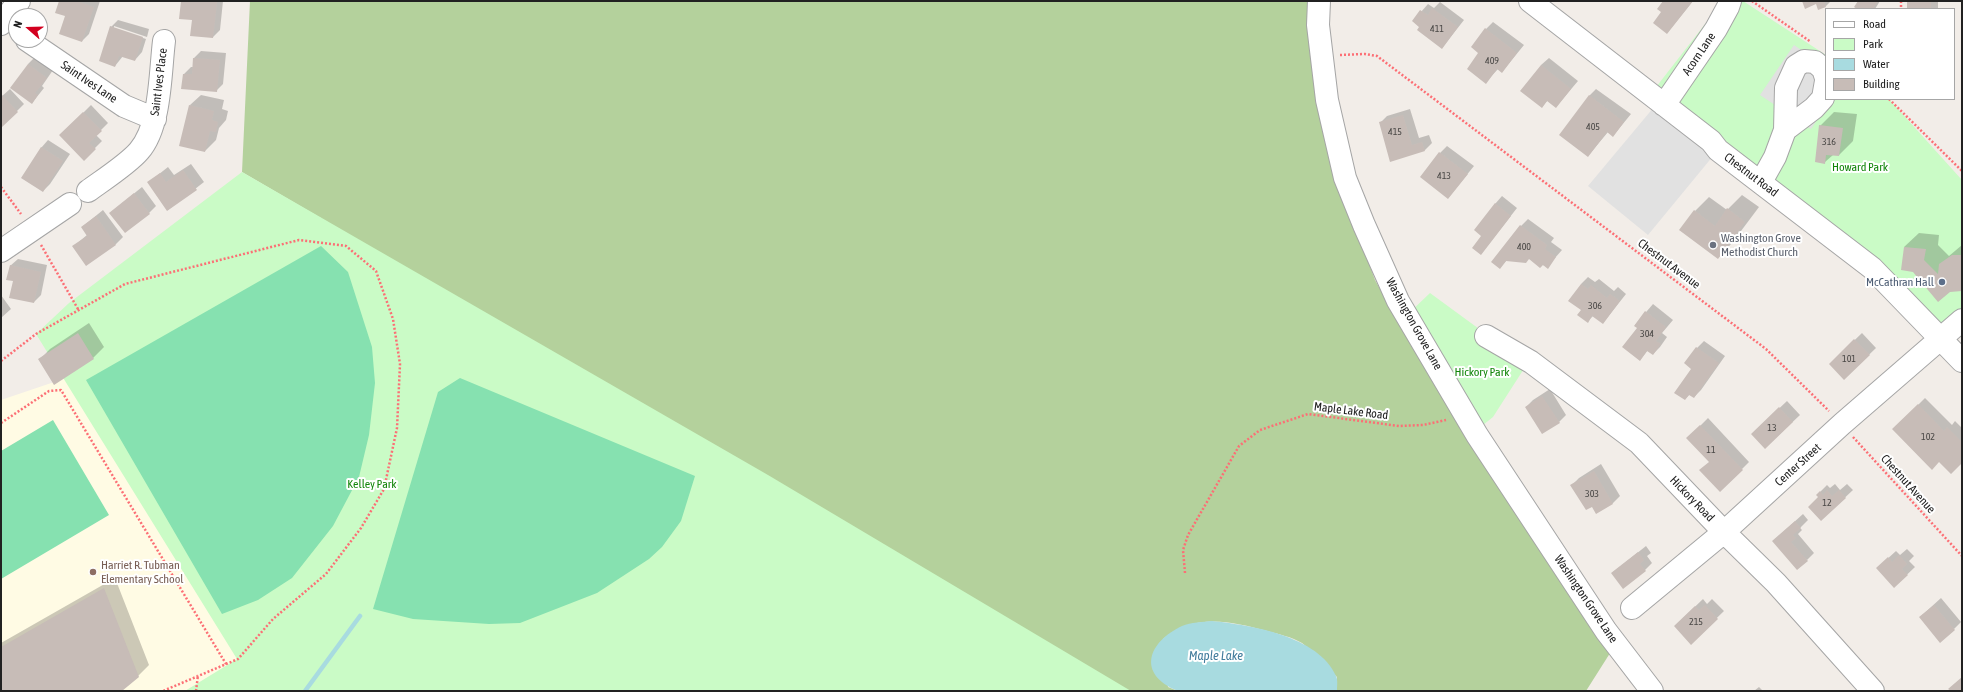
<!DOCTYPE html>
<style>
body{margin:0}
#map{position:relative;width:1963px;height:692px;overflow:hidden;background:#f2ede8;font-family:"Asap Condensed",sans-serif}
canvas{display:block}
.frame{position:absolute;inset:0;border:2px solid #212121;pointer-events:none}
.legend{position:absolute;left:1825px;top:8px;width:130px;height:92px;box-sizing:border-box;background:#fff;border:1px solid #a6a6a6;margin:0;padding:5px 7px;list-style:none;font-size:12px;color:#212121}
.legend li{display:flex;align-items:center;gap:8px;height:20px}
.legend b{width:20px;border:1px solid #a6a6a6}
.north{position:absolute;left:8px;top:8px;width:40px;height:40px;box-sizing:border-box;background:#fff;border:1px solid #a6a6a6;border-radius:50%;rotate:290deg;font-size:11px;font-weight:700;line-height:16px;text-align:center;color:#212121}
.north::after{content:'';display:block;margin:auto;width:14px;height:18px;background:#d3001f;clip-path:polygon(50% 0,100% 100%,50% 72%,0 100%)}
</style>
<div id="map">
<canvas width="1963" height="692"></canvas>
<div class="frame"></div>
<ul class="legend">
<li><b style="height:5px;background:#fff"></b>Road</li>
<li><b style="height:11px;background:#cafbc6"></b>Park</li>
<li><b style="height:11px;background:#a8dbe0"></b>Water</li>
<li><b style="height:11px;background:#c7bcb7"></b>Building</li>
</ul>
<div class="north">N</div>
</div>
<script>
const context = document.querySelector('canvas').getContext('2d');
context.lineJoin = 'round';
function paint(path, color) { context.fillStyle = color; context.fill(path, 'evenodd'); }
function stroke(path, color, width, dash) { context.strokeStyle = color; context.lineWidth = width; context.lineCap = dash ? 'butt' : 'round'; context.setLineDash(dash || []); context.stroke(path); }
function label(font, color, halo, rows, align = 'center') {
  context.font = font + ' "Asap Condensed",sans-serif'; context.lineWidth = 4; context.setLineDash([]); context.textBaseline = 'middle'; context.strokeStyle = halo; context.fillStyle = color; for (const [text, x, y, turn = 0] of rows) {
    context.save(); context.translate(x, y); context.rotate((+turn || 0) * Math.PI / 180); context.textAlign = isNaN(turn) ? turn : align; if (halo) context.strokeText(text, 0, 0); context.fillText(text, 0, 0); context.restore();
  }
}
const education = new Path2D(`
 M66,378L238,659L185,691H1V400Z`);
const forest = new Path2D(`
 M250,1H1312L1344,195L1375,280L1412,347L1507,497L1612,650L1586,691H1337V677C1326,667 1314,652 1302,643C1292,637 1278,634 1267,631C1231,621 1194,613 1163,639L1168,687L1178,691H1129L242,172Z`);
const park = new Path2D(`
 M1723,1H1743L1826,55V99H1889L1962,180V312L1939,334L1653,91Z
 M242,172L768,475L1131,691H185L237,659L36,334L69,303Z
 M1430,293L1527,364L1493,417L1478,429L1407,315Z`);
const pitch = new Path2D(`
 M321,246L348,272L372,347L375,383L369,435L359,477L333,526L292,578L258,600L222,614L86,380Z
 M460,378L695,476L681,521L662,547L649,559L597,593L520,623L489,624L413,619L373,609L438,392Z
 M53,420L109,515L1,579V451Z`);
const parking = new Path2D(`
 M1794,45L1826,67L1831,99L1811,129L1760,95Z
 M1659,101L1718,150L1648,235L1588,186Z`);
const water = new Path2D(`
 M1212,621C1250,625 1319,636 1336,676C1338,680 1337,686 1337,691H1178C1136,674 1148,642 1182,626C1191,622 1203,622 1212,621Z`);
const shadow = new Path2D(`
 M60,1H100L89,34L82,41L66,16Z
 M182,1H223L220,30L213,37L193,19L180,18Z
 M1664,1H1693L1667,33Z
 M1803,1H1831L1826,6L1819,9L1817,3Z
 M1859,1H1880L1875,9H1859Z
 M1908,1H1938V9H1908Z
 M1440,2L1464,20L1442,48L1413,21L1428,4L1434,8Z
 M118,20L149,29L147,37L114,26V28L146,39L142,52L135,60L123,56L115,66L111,27Z
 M1493,22L1524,45L1502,72L1498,69L1486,82L1480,53L1486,29Z
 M201,51L226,53L223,84L216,91L184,74L191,67H193L194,58Z
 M35,57L53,70L42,86L44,88L32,103L28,64Z
 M1549,58L1578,81L1556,107L1548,100L1542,107L1541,65Z
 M10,89L24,104L1,127V97Z
 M1596,89L1631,114L1613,136L1608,132L1588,156L1589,96Z
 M201,95L224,100L222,109L228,111L226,120L219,128L216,140L205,151L190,105Z
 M91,105L108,123L96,135L102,141L84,159L61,135Z
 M1410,109L1419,138L1429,135L1432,143L1425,150L1391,160L1380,123L1387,116Z
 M1834,112L1857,114L1853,141L1839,155H1833L1825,162L1820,126Z
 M48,140L70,154L50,184L43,191L41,148Z
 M1447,146L1474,166L1448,198L1440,153Z
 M191,164L204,182L168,210L149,182L168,167L174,175Z
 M142,187L156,206L149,213H110Z
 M1742,195L1759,207L1732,243L1718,258L1695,211L1709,197L1727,210Z
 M1502,196L1517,208L1481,254L1483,236L1495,204Z
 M103,210L123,237L116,244L86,265L74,246L87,235L82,227Z
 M1528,219L1554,238L1551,242L1562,250L1547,267L1529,258L1507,260L1500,268L1521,226Z
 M1919,233L1939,235L1938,245L1949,256L1962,245V290L1950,291L1904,247Z
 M18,259L47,265L41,295L34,302L14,280L10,266Z
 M1588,277L1595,282L1599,279L1614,291L1618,287L1626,294L1603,323L1593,316L1588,321L1582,310L1581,284Z
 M1,295L11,309L1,318Z
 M1653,304L1673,320L1662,333L1667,337L1660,347L1653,354L1648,350L1640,360L1638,328L1635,325Z
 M89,323L104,347L93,358L39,360L50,349Z
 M1862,333L1876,348L1844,379L1830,364Z
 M1704,341L1725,356L1701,390L1694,397L1690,394L1685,399L1697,348Z
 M1550,389L1566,415L1559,422L1526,407L1533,400Z
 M1925,398L1952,425L1955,421L1962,428V462L1940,461L1894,429Z
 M1787,401L1800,415L1765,448L1752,434Z
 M1708,418L1749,462L1742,469L1710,462L1695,431Z
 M1601,464L1620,496L1613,503L1596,513L1592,505L1572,485L1579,478Z
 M1835,484L1840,490L1847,484L1853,490L1821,520L1819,497L1817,495L1827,485L1830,488Z
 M1803,514L1808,520L1800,528L1802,530L1798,534L1814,553L1807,560L1773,541Z
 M1646,546L1651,553L1647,556L1652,563L1645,570L1612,573Z
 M1907,549L1914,556L1909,561L1915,567L1894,587L1885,561L1896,551L1900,555Z
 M115,578L149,665L138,676L120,691H1V643Z
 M1941,598L1961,622L1954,629L1920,617Z
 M1703,599L1707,604L1712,599L1724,611L1691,643L1675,626Z
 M1759,687L1763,691H1754Z`);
const stream = new Path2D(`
 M305,691L360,616`);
const building = new Path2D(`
 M59,1H77L94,7L82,42L59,34L65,16L55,13Z
 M181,1L217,2L213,38L190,36L192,20L179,19Z
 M1663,1H1693L1667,34L1653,23L1661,12L1657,9Z
 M1802,1H1824L1826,7L1818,10L1816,4L1805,9Z
 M1858,1H1878L1873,9H1857L1854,7Z
 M1907,1H1931V9H1907Z
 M1432,8L1458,27L1442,49L1417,30L1419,27L1412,21L1420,10L1428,15Z
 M110,26L143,37L135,61L119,56L115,67L99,61Z
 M1485,28L1517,53L1502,73L1497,69L1486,84L1467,69L1478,53L1471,47Z
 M193,58L220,60L217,92L181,89L183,74H192Z
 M28,64L47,78L35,93L38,95L32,104L10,88Z
 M1541,65L1571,89L1556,108L1547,101L1542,108L1520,91Z
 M2,95L18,112L1,128V97Z
 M1589,95L1624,122L1613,137L1607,132L1588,157L1559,135Z
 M189,105L214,111L212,120L218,122L216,132L210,131L205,152L179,146Z
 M83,112L102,131L89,143L96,149L84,161L59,135Z
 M1403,115L1412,145L1422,142L1425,151L1390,162L1379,122Z
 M1819,125L1843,128L1839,156L1826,155L1825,164L1815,162Z
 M41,147L63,161L43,192L21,178Z
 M1439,152L1468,174L1448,199L1420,177Z
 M183,170L197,190L167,211L147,182L160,173L166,182Z
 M134,193L150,214L125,233L109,213Z
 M1495,203L1511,216L1481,255L1472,248L1481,236L1474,230Z
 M1727,208L1745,222L1718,259L1679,230L1694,210L1715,226Z
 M96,216L116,245L86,266L72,246L87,236L81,227Z
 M1520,225L1547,245L1545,249L1556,257L1548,269L1543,265L1540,268L1529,259L1526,263L1506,261L1500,269L1491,262Z
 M1904,247L1926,249L1924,260L1938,274L1939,264L1952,255H1962V291L1950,292L1938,302L1913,272L1901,270Z
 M10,265L41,272L34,303L9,298L13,281L6,280Z
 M1581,284L1588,289L1591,285L1607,298L1610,294L1620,301L1603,324L1592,316L1588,323L1577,315L1581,310L1568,301Z
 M1645,311L1666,327L1656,341L1661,344L1653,355L1647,351L1640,361L1622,347L1637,328L1634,326Z
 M78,333L94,359L54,385L38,359Z
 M1854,339L1870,355L1844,380L1829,364Z
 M1696,347L1719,363L1694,398L1689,395L1685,400L1674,393L1691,369L1684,363Z
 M1542,396L1560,423L1542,434L1525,407Z
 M1918,404L1944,431L1947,427L1962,442V463L1951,474L1939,462L1932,470L1892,429Z
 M1779,407L1793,422L1765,449L1751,434Z
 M1700,425L1743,470L1720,492L1699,470L1709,462L1686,438Z
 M1594,471L1613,504L1596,514L1592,507L1586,510L1570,485Z
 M1827,490L1832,496L1839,490L1846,498L1821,521L1808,507L1818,497L1816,495L1820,491L1823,495Z
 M1795,521L1801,528L1793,535L1796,538L1791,542L1808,561L1797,570L1772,541Z
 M1638,552L1644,560L1640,564L1646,571L1623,589L1611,573Z
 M1899,555L1907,564L1902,569L1908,575L1894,588L1876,568L1888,557L1892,562Z
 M104,588L139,677L122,691H1V647Z
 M1705,605L1718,619L1691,645L1674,626L1695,606L1699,610Z
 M1934,605L1955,630L1940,643L1919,617Z
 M1962,677V691H1951L1948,689Z`);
const path = new Path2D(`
 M1752,1L1811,42
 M1901,1V9
 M1340,55L1365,54L1377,56L1766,349L1829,411
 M1889,99L1962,171
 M1,187L21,214
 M41,245L78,309
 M1,361L36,334L125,284L299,240L346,246L376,271L393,319L400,364L397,428L384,489L361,528L326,574L273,619L238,659L163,691
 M1,423L49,391L61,390L226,664
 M1853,437L1962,556
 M1185,573L1183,550L1188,535L1239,446L1260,430L1308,414L1399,426L1423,425L1446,420
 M196,691L198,675`);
const minor = new Path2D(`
 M1319,1L1318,25L1327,100L1345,178L1364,225L1398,301L1477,435L1606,631L1652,691
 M1530,1L1711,141L1718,150L1872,268L1962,361
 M1,24L19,1
 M27,40L124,106L155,119
 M1664,105L1716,29L1728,7L1730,1
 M1785,130L1814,108L1823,98L1826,81
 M1761,182L1775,157L1785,130L1786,88L1796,66L1804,61L1815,62L1823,69L1826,78
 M88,191C103,180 128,164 139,151C161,126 160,73 164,41
 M1,251L70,204
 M1486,336L1531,362L1639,443L1724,532L1776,583L1873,691
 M1632,608L1724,532L1842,424L1962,320`);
const markers = [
 [1713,245,4,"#6b7280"],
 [1942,282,4,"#5c6f8a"],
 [93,572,4,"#8d6e63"]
];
const numberNames = [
 ["411",1437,29],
 ["409",1492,61],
 ["405",1593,127],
 ["415",1395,132],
 ["316",1829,142],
 ["413",1444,176],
 ["400",1524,247],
 ["306",1595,306],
 ["304",1647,334],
 ["101",1849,359],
 ["13",1772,428],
 ["102",1928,437],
 ["11",1711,450],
 ["303",1592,494],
 ["12",1827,503],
 ["215",1696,622]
];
const streetNames = [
 ["Acorn Lane",1699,54,-56],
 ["Saint Ives Lane",89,82,34],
 ["Saint Ives Place",159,82,-83],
 ["Chestnut Road",1751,175,37],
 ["Chestnut Avenue",1669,264,37],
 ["Washington Grove Lane",1414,324,61],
 ["Maple Lake Road",1351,411,7],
 ["Center Street",1798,465,-42],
 ["Chestnut Avenue",1908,484,48],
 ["Hickory Road",1692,499,46],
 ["Washington Grove Lane",1586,599,56]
];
const parkNames = [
 ["Howard Park",1860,167],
 ["Hickory Park",1482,372],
 ["Kelley Park",372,484]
];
const worshipNames = [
 ["Washington Grove",1721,238],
 ["Methodist Church",1721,252]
];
const serviceNames = [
 ["McCathran Hall",1934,282]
];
const educationNames = [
 ["Harriet R. Tubman",101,565],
 ["Elementary School",101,579]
];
const waterNames = [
 ["Maple Lake",1216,656]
];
paint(education, '#fffbe4');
paint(forest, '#b4d19c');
paint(park, '#cafbc6');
paint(pitch, '#86e1b0');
paint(parking, '#e1e1e1');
paint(water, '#a8dbe0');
paint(shadow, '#0003');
stroke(stream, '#a8dbe0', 4.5);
paint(building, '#c7bcb7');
stroke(minor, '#a5a5a5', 24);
stroke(path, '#fc6f75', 2.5, [2, 2]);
stroke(minor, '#fff', 22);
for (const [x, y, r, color] of markers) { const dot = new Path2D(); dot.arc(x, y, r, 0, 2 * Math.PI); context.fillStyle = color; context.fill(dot); stroke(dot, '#fff', 1.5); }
label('10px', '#4a4846', null, numberNames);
label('12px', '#212121', '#fff', streetNames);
label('12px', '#12850a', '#fff', parkNames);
label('12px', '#5b616d', '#fff', worshipNames, 'left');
label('12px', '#4e5e75', '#fff', serviceNames, 'right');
label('12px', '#785e54', '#fff', educationNames, 'left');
label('italic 13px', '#427c9c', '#fff', waterNames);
</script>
